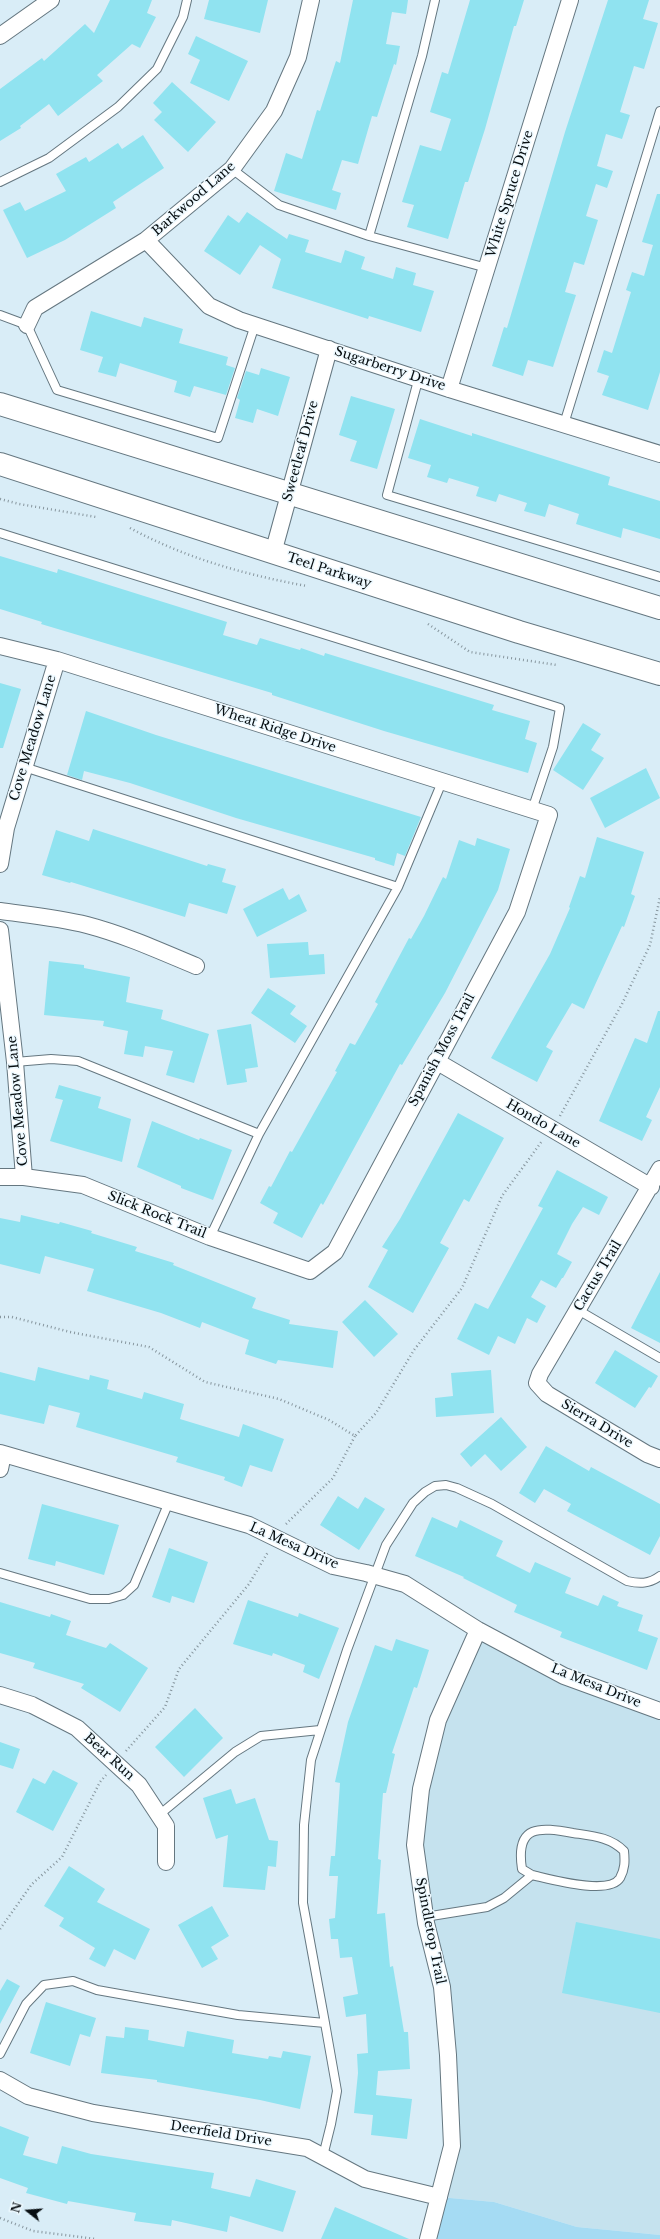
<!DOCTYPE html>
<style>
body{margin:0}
#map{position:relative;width:660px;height:2239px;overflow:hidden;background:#d9edf7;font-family:"Libre Baskerville",serif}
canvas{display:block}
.north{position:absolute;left:8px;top:2191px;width:40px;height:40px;-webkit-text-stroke:3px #edf9ff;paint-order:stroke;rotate:287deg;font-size:11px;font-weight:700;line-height:16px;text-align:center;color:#070e11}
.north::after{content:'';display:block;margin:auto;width:14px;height:18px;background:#070e11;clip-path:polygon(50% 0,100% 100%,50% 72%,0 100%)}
</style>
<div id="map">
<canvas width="660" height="2239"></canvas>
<div class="north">N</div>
</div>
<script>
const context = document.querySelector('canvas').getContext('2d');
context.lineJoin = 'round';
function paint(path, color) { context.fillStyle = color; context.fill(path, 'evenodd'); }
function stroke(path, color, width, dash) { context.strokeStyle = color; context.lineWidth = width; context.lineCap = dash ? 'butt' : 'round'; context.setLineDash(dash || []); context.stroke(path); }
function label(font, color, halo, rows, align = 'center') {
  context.font = font + ' "Libre Baskerville",serif'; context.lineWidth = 3; context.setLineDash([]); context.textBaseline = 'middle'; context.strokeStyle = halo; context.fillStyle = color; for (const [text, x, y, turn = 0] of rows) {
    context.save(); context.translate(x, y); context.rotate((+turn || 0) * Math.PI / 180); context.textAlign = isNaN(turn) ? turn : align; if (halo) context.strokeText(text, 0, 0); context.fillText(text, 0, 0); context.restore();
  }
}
const built = new Path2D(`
 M478,1630L660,1711V2235L577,2227L494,2202L439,2197L452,2146L448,2055L415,1845L421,1789Z`);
const green = new Path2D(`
 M439,2197L494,2202L577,2227L660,2235V2239H428Z`);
const building = new Path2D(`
 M110,0H152L147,13L156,17L140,48L132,44L97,75L103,81L58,116L49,104L20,126L21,128L0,141V89L42,58L44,61L85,24L94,33Z
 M209,0H268L260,33L204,19Z
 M353,0H408L406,14L392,12L386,44L400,46L396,65L394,64L377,117L372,116L358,164L342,160L332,190L341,193L336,210L274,191L286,153L302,159L317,110L320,111L336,61L340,63Z
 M470,0H524L516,26H514L485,129L468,182H465L448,239L407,227L414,205L402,202L420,145L441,151L451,119L430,112L442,72L448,74Z
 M608,0H649L643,19L658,23L644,69L634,66L620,112L630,115L622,139L606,134L597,166L613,171L607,188L596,184L586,216L598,220L584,265L574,262L565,292L576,295L553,367L528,360L523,376L492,366L504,327L507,328L565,132Z
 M196,36L248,61L229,101L190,83L200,60L188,54Z
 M172,82L216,122L188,152L154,120L162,112L153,103Z
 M143,135L164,168L113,202L116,208L65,240L27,258L3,210L20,202L25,211L66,191L56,174L86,157L89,162L118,143L122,149Z
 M657,194H660V372L648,410L602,395L609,376L597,372L604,350L612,353L631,292L626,290L632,272L644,276L653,245L642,242Z
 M247,212L287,239L289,234L309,240L305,252L341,263L345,250L365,257L361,269L393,279L396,267L416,273L413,285L434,291L421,332L369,316L368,319L272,288L281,259L260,245L240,275L204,251L228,215L239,223Z
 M91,311L141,327L144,317L183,329L179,343L228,357L226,365L235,368L226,395L194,386L190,397L174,392L177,381L120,363L116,377L98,372L103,357L80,350Z
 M261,368L290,377L278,416L257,409L253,423L235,418L240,400L237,398L246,371L259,375Z
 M351,396L395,409L377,469L350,461L357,441L339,435Z
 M420,419L472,436V433L610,477L608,485L660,501V539L623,528L621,538L576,524L579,514L549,504L545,517L524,511L527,503L499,494L496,502L476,496L479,487L449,478L447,483L427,477L431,465L408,458Z
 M0,556L57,573L58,569L227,622L223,635L257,645L260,638L300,650L301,648L324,656L325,653L494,705L492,710L530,721L525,739L537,743L528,773L384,731L272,695V693L41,624L42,622L0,609Z
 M0,683L21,689L3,748H0Z
 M86,711L156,735L421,817L405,856L397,853L394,866L375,860V858L236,818L130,783L84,771L82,780L67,775Z
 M583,723L601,734L591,750L604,758L583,790L553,770Z
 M646,768L660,798L605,828L590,798Z
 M93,829L207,866L208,864L226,869L222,882L236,886L227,914L189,903L185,917L71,882L70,883L42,875L56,830L89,841Z
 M597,837L644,852L631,894L635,896L624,927L622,926L584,1009L572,1003L546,1047L553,1051L537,1082L491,1058L550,954L570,908L569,907L580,876L585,878Z
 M477,838L510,849L498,890L445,993L402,1065L400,1064L323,1205L321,1203L302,1238L273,1223L278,1213L260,1203L269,1186L271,1187L290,1151L292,1152L337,1072L335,1071L350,1043L355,1045L378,1004L375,1002L409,938L411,939L424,916L443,877L446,879L459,840L475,846Z
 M283,888L289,900L299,894L307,911L257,937L243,909Z
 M308,942L309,955L324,954L325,974L270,978L267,944Z
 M49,961L84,965V968L130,977L126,1002L163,1010L161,1019L209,1034L194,1083L166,1075L173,1051L145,1046L143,1057L124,1054L128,1031L103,1026L104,1021L44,1015Z
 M268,988L296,1006L290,1014L307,1026L295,1043L251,1013Z
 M658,1011H660V1087L646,1117L652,1120L642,1141L599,1121L635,1038L647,1043Z
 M251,1024L258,1067L245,1069L247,1082L227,1085L217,1030Z
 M59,1085L101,1097L98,1108L131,1119L122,1162L50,1141L63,1100L55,1098Z
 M458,1113L504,1138L469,1202L464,1199L440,1243L449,1248L413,1313L368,1287L388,1250L382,1247L400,1219Z
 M152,1121L199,1140L200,1138L232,1150L213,1200L181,1188V1186L137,1167Z
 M557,1170L608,1197L599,1215L583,1207L572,1224L557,1254L572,1262L563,1278H562L556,1288L541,1280L531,1297L546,1306L537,1323L527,1318L515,1344L498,1336L489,1355L457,1339L475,1303L488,1309L543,1208L538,1206Z
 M21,1215L59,1224L60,1222L92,1231L91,1233L137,1247L135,1251L174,1263L173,1265L256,1298L252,1308L290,1320L289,1324L338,1331L333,1368L278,1360L276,1364L245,1354L249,1340L202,1322L200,1328L161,1313L87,1291L94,1269L45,1256L40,1274L0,1264V1218L20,1222Z
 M660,1272V1343L631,1328Z
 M365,1300L398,1334L374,1357L342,1322Z
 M615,1350L658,1376L651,1388L649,1387L635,1408L595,1383Z
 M38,1367L89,1380L90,1375L109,1380L107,1389L142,1399L144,1392L184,1404L180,1419L239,1437L243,1424L284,1439L272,1472L250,1465L242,1487L224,1480L225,1477L176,1462L178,1457L76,1427L80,1413L49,1405L44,1424L0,1414V1372L35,1381Z
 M491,1370L494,1413L436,1417L435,1398L453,1396L451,1373Z
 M501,1417L527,1447L501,1471L485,1454L471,1467L460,1454Z
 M546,1446L589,1471L591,1467L660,1504V1536L650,1555L567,1511L571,1504L544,1489L535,1503L519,1493Z
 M338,1496L358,1509L365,1497L385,1509L359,1550L320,1525Z
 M42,1504L119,1525L104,1575L56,1561L55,1566L28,1559Z
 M432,1517L457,1528L460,1520L503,1541L496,1556L530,1573L535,1562L571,1578L565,1593L598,1606L603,1595L619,1602L617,1606L643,1615L638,1631L658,1638L647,1670L560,1637L562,1632L514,1612L517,1605L463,1578L464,1577L415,1556Z
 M169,1548L208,1562L194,1603L172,1596L170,1603L152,1597Z
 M248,1600L298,1617L299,1613L339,1628L319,1679L303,1672L305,1665L273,1653L272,1656L233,1644Z
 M0,1602L50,1617L51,1614L71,1621L66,1635L106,1648L110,1643L148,1668L120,1712L81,1688L84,1684L33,1668L35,1663L0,1653Z
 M396,1639L429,1650L417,1688L414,1687L392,1753L395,1754L386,1793H383L378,1859L381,1860L377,1914L385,1913L390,1967L393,1966L404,2032H408L410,2069L378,2071L376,2095L412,2099L407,2139L371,2135L373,2115L354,2113L358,2073L357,2054L368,2053L366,2014L346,2017L343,1997L358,1994L352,1957L340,1958L338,1939H331L329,1919L335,1918L338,1876H329L331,1856H335L340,1783L335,1782L348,1722L375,1645L392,1651Z
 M195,1708L223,1738L184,1777L155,1747Z
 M0,1742L20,1749L13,1769L0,1765Z
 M53,1770L78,1783L53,1831L16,1812L33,1778L45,1784Z
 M231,1789L236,1804L255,1798L269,1840L278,1841L276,1867L268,1866L265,1890L223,1887L228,1835L216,1839L203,1798Z
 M69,1866L105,1889L97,1902L150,1929L135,1960L114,1949L105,1967L89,1959L95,1948L59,1926L64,1918L44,1906Z
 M212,1906L229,1936L211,1947L218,1959L202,1968L178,1925Z
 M576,1922L660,1939V2013L562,1993Z
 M7,1979L20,1986L0,2024V1991Z
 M46,2002L96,2018L90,2037L80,2034L70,2066L30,2053Z
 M125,2027L149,2030L148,2040L184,2047L187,2031L234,2040L232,2053L268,2059L269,2056L281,2058L283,2051L311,2056L300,2109L260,2100L157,2082V2080L101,2073L106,2036L124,2038Z
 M0,2126L29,2137L23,2155L57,2164L62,2146L91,2154L214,2173L211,2188L250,2197L256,2179L296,2191L283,2232L230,2216L227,2232L172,2220L171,2226L134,2221L136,2213L68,2201L67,2204L26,2193L28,2188L0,2178Z
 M335,2207L409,2239H321Z`);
const path = new Path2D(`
 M0,499L19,504L96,517
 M130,528C185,558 246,575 307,586
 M428,624L470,652L557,665
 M560,1116L622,1004L650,945L660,897
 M0,1317H12L70,1332L149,1347L205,1382L279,1399L329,1420L355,1436L376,1413L414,1350L462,1288L502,1196L542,1141
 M286,1524L333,1478L355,1436
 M126,1751L165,1707L179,1669L249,1584L268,1552
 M0,1929L32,1884L62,1857L100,1782L106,1775
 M0,2218L33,2231L96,2239`);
const lane = new Path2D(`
 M232,169L279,205L369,236L487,268
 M0,182L49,158L118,107L157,69L183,17L187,0
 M369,236L422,56L435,0
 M0,315L27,325L57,390L218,438L255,325
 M419,377L387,495L660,577
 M564,424L660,111
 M0,533L560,708L553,747L532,810
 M24,767L398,887
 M15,1062L51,1059L78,1061L259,1134
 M210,1237L259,1134L398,887L442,782
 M578,1310L660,1358
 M0,1573L90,1599H109L123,1595L134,1585L169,1502
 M159,1815L235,1752L261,1736L320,1730
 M425,1917L487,1907L504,1898L532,1875L522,1869C515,1824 540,1827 573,1833C593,1836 610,1837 624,1851C625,1861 625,1869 620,1878C609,1896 550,1879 532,1875
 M325,2023L303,1903L304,1825L311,1760L347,1650L386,1545L413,1503L425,1492L435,1486L446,1485L457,1488L492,1504L627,1581C640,1584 649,1584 660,1576
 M0,2054L26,2004L44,1985L73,1981L97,1990L238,2015L325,2023L337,2091L331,2124L323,2156`);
const street = new Path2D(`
 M0,36L51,0
 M146,240L209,306L239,320L449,389L660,454
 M27,325L35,308L146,240L232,169L274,111L298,57L311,0
 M449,389L570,0
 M273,553L329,349
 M0,646L57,660L549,815L517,912L335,1252L310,1271L210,1237L83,1185L24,1177H0
 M0,864L6,828L57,660
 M0,911C29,915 59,918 87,925C125,935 160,951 196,966
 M0,930L15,1062L24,1177
 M436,1061L651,1187
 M660,1169L540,1374L537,1383L547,1394L647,1454L660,1459
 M0,1453L249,1525L333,1566L366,1573L405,1584L478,1630L564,1676L660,1711
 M0,1469L3,1454
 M0,1695L32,1705L77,1728L139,1785L166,1826V1862
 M0,2080L28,2096L93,2113L307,2148L365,2179L439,2197
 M428,2239L452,2146L448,2055L442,1987L426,1923L415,1845L421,1789L438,1720L478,1630`);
const secondary = new Path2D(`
 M0,404L660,608
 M0,464L519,632L660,674`);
const streetNames = [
 ["White Spruce Drive",510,194,-73],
 ["Barkwood Lane",194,199,-41],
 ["Sugarberry Drive",390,369,18],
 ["Sweetleaf Drive",301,451,-75],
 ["Teel Parkway",329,571,18],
 ["Wheat Ridge Drive",275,729,18],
 ["Cove Meadow Lane",33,738,-73],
 ["Spanish Moss Trail",442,1050,-62],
 ["Cove Meadow Lane",18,1101,-95],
 ["Hondo Lane",543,1124,30],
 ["Slick Rock Trail",157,1215,22],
 ["Cactus Trail",598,1276,-59],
 ["Sierra Drive",597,1424,31],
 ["La Mesa Drive",294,1546,24],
 ["La Mesa Drive",596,1686,22],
 ["Bear Run",109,1757,42],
 ["Spindletop Trail",430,1931,79],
 ["Deerfield Drive",221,2134,9]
];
paint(built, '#c5e2ee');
paint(green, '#a5dbf3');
paint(building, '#90e3f0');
stroke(lane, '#657780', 10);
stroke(street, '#657780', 18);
stroke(secondary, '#657780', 24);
stroke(path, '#87969e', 2.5, [1, 3]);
stroke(lane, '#fff', 8);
stroke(street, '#fff', 16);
stroke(secondary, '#fff', 22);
label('13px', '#070e11', '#edf9ff', streetNames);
</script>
